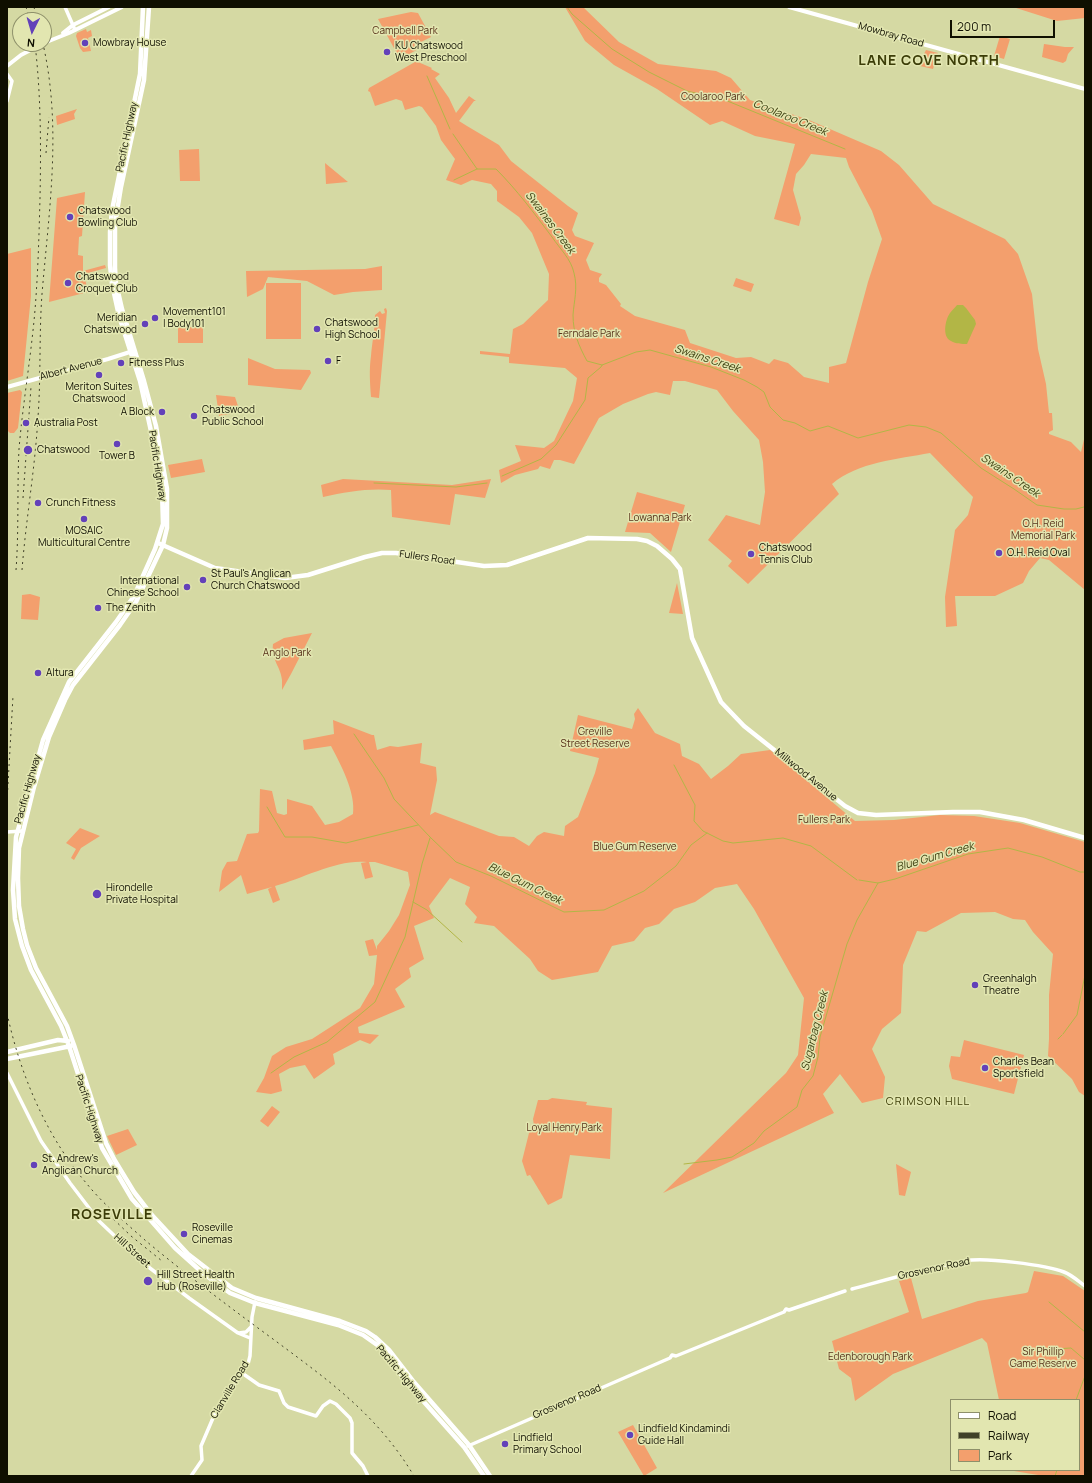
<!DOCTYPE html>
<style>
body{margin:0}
#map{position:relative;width:1092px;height:1483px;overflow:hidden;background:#d5d9a3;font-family:Manrope,sans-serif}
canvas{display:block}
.frame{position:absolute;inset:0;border:8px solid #0f0f00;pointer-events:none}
.legend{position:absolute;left:950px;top:1399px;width:130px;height:72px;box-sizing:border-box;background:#e2e6b0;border:1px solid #8e906a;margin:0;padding:5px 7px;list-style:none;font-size:12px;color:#0f0f00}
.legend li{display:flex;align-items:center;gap:8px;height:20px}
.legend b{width:20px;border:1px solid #8e906a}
.north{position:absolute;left:12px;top:12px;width:40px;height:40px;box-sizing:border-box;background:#e2e6b0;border:1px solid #8e906a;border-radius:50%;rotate:185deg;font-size:11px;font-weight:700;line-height:16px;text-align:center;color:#0f0f00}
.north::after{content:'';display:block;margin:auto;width:14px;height:18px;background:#6341b9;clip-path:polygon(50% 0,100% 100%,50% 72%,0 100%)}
.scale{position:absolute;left:950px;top:20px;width:105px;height:18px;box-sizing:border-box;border:2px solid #0f0f00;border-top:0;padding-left:5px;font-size:12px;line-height:14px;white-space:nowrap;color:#0f0f00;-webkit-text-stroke:3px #e2e6b0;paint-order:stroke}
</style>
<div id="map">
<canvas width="1092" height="1483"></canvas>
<div class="frame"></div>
<ul class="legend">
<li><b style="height:5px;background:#fff"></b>Road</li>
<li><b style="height:5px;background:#404128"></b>Railway</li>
<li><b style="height:11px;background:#f39f6d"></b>Park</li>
</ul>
<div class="north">N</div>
<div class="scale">200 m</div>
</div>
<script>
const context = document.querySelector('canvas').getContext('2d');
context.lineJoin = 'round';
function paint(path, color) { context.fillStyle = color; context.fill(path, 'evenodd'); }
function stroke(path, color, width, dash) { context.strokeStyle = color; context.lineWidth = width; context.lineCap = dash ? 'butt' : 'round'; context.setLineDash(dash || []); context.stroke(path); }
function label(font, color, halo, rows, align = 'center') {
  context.font = font + ' Manrope,sans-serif'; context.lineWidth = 3; context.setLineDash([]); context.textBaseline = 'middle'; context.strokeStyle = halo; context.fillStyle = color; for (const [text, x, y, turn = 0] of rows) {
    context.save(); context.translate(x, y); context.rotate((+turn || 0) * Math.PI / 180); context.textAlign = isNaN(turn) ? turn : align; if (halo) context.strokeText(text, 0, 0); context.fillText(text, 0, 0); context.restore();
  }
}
const green = new Path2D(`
 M565,7H583L619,42L658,64L716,71L731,78L750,100L809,120L881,151L899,165L933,204L1005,239L1018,254L1032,294L1038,349L1046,384L1049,413H1052L1053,430L1049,432V434L1071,442L1081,452L1085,435V590L1049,560L1040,558L1029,571L1023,583L995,596H955L957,626L946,627L945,597L955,530L968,515L973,497L930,453C898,459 858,462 832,484L839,494L748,584L728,566L732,561L708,540L726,515L760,525L765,492L763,462L759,440L733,411L717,390L685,381H673L670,395L656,392L648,394L623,404L599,418L574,464L560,460H554L550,469L540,466L538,469L515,475L501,483L499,470L521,461L515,445L544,448L554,441L573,401L577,378L565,368L509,363V357L480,354V351L510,354L513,329L523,324L548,300L549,274L532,233L519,217L497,201V191L491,184L472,180L461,185L446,180L455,159L441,140L436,126L422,107L419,106L405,110L402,101L396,99L375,106L370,92L368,91L369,88L415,62H418L432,68L431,69L440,74L435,78L449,98L456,113L469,96L476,101H474L459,121L467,126L499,145L511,161L568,206L578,213L572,230L575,236L594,243L586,260L590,270L602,274L599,278V282L606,285L621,304L620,306L635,316L685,330L690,343L736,358L751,357L769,364L774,359L788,363L804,377L829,383V367L846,363L868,282L882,239L872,211L849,167L846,158L811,154L804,165L796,174L793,190L801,218L799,226L774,219L795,144L755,136L722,121L710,125L657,89L614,65L585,41Z
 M1013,7H1085V18L1057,21Z
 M411,12L418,13L431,37L419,43L422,47L400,59L378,19Z
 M86,29L87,32L91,30L92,36L88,38L91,51L83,52L80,48L76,36L77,33Z
 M1000,36L1010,39L1004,59L994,56Z
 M1044,44L1065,47H1074L1068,54L1066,61L1063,63L1042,57Z
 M926,50L938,53L933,69L920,66L924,54Z
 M77,109L74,114L75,119L57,125L56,116Z
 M199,149L200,181H180L179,150Z
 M325,163L348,182L326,184Z
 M85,192L82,236L79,237L78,255L83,256V271L105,265L106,268L84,274L88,292L49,302L57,198Z
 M31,248V296L23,376L7,381V254Z
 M382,266V290L353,292L334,295L307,281L268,277L263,289L247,297L246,271L365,269Z
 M736,278L754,284L751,292L733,286Z
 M266,283H301V339H266Z
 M386,308L387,311L379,398L371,397C370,383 369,370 371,356C372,343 375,329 375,315L380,311L382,314L385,313L384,309Z
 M178,327H203V343H178Z
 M248,358L275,369L310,370L311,373L301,390L248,385Z
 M20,390L22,392L18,428L14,433H10L7,430V393Z
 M216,395L235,397L240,412L219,416Z
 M202,459L205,472L171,478L168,465Z
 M343,479L452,485L491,479L485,498L455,494L450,525L392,517L391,490C368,488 346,492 323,497L321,485Z
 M637,492L685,505L671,552L650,533L625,532Z
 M677,583L683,614L669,613Z
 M30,594L40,597L38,620L21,619L22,595Z
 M312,633L291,674L282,690C282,687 282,683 282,680C281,667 271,660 273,644L284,638Z
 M638,708L655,733L680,744L682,756L699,764L711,779L728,766L741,754L770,750L855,821L894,820L940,815L974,816L1020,823L1085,842V1096L1079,1092L1072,1079L1048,1056L1049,1039V995L1053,954L1033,932L1025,920L1013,919L995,912L961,913L926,932L917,931L903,965L901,1013L882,1029L872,1049L885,1077L883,1098L862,1103L840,1074L823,1094L834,1113L663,1193L786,1073L798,1055L804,998L754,909L737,884L715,888L695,902L674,909L659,924L645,928L634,941L612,946L598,972L552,980L538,971L530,959L494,926L474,923L477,917L465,904L470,887L450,878L429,906L434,918L414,926L424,959L409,968L411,977L395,989L405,1007L358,1027L359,1033L379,1035L370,1044L360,1040L333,1054L335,1064L314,1079L305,1065L290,1068L279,1074L282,1091L271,1094L256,1092L264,1078L272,1056L286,1047L312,1039L360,1008L374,984L377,955L369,956L365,941L373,939L377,950V946L389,931L399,915L410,885L408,872L375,862H369L373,877L365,879L361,863L367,862C337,859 304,878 275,886L280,900L273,903L268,889L272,887L247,894L241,875L219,892L222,871L227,862L237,861L247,834L258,833L259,831L260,789L272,791L277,813L284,815L287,814V799L312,806L325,825L339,822L353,814C356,793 341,765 331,746L304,750L303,740L334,734L333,720L372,735H374L377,750L390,746L398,747L422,743L420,763L436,767L437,780L430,815L435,812L499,836L514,837L529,846L537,836L544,832L564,836L565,826L578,817L595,773L599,758L570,751L578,715L632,729L635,719L634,714Z
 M80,828L100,836L81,848L74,860L71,858L76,849L66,843Z
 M964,1040L1024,1055L1014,1094L952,1079L949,1066L951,1056L960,1057Z
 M552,1098L587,1102L586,1105L612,1108L610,1159L570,1155L562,1198L548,1205L530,1175L527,1176L522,1161L529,1133L534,1126L533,1119L538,1100H548Z
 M272,1106L280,1112L268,1127L260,1121Z
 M128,1129L137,1145L116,1155L107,1136Z
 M896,1164L911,1172L905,1196L899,1195Z
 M1034,1271L1063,1276L1085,1291V1476H1044L1014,1471L1079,1470V1400H999L987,1343L982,1338L893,1374L855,1401L851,1378L839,1369L832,1341L909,1312L899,1281L911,1278L922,1319L978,1301L1026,1293L1028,1292Z
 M633,1425L657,1468L644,1476L618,1432Z`);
const water = new Path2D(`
 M957,305H963L966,308L975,320L976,324L967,344C962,344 956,344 951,341C942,337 945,320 950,313C952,310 955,308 957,305Z`);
const stream = new Path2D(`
 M567,7L572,14L612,49L649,72L687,91L725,100L845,149
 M427,76L450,129
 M453,134L477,169H496C517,190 534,213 552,237C560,249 571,259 574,273C578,288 574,301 573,315C573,333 579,346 587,361L602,365
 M454,180L477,169
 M502,476L541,459L556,445L585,400L588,378L601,367L602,365L636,352L650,350L711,367L744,380L757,387L764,392L770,407L783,420L795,423L810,431L828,426L858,438L909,425L926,427L941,433L981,468L1014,489L1037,505L1064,509H1076L1084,507
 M374,483L456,487L487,483
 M354,734L384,778L394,799L430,837L456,862L491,876L564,912L604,910L644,891L676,866L691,845L707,833
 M674,765L695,805L694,821L703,831L723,841L733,843L783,838L811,846L857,880
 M267,807L285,837H312L346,843L418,825
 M859,880L878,883L895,879L968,854L1008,848L1042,857L1080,872H1085
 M413,902L427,910L462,942
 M1063,1034L1077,1015L1085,975
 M1058,1039L1062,1035
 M271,1073L294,1057L327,1042L375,1002L405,937L422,864L430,838
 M684,1164L717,1160L732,1157L754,1143L764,1131L797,1107L802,1090L813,1076L818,1057L820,1037L847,944L857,920L878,883
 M1049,1302L1085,1332
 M1023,1351L1071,1348L1085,1360
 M1076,1400L1085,1376
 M1055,1476L1057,1470`);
const tertiary = new Path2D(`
 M65,7L75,30
 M7,74L12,81L7,101
 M7,832L22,831
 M7,1073L41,1141L70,1183L99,1221L142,1262L189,1298L238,1333L250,1338
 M852,1289C889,1279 927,1268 965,1261C984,1257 1046,1265 1064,1272C1072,1275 1078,1281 1085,1286
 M239,1333L246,1332L251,1327
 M242,1373L259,1385L279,1391L284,1403L288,1407L316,1416L323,1406L330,1401L336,1404L350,1418L352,1423V1453L363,1466L368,1476
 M468,1446L670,1358L672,1355L676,1356L784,1312L786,1309L789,1310L845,1291
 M191,1476L202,1460L201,1446L216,1411L248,1364L250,1356L252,1317L255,1302`);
const secondary = new Path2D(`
 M789,7L1085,89
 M63,33L73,25L109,7
 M44,43L69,33L122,7
 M7,66L21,55L42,44
 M7,387L108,359L133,351`);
const primary = new Path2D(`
 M158,543L215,568L285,578L308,575L365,557L382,553H396L484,566L507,565L588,538L637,539L647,541L657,546L672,559L680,569L692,638L721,702L744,726L845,806L858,813L876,815L953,812H980L1024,820L1085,838`);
const trunk = new Path2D(`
 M143,7L140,74L112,210L110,232V265L112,284L119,316L140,381L156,454L162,490L163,524L155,549L134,596L116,622L69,682L43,740L16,837L13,890L15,919L22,946L31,970L61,1026L69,1046L102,1148L132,1199L175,1248L204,1274L230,1293L255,1303L338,1325L363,1335L380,1347L408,1384L464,1447L484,1476
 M149,7L144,80L121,187L115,224V268L116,283L122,309L144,381L156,426L167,489V528L163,545L136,602L120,625L73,685L65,700L49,737L34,787L19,848L18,878L19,906L23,929L27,945L36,968L67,1026L74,1045L106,1143L114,1159L134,1192L151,1214L188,1254L232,1288L256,1298L340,1321L366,1331L375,1337L389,1350L413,1381L469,1445L490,1476
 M7,1052L58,1040L68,1041
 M7,1059L71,1046`);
const rail = new Path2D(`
 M26,7L30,20
 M34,7L37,20
 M46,153L49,117
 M23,498L31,387
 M16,570C19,530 17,489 19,449C23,402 31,357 35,310C38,273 39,236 40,198C41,147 41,95 35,44
 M22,570C26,519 35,469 38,417C41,376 39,335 42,294C49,210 62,127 43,44
 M7,802L13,696
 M7,1013C20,1074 46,1136 87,1184C104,1205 126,1223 146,1241C188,1276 232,1309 277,1342C332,1383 378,1416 414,1476
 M105,1211L131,1236L162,1261`);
const markers = [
 [85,43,4,"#6341b9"],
 [387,52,4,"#6341b9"],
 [70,217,4,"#6341b9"],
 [68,283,4,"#6341b9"],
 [155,318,4,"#6341b9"],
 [145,324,4,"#6341b9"],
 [317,329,4,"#6341b9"],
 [328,361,4,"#6341b9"],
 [121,363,4,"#6341b9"],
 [99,375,4,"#6341b9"],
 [162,412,4,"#6341b9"],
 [194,416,4,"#6341b9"],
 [26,423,4,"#6341b9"],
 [117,444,4,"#6341b9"],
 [28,450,5,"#6341b9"],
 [38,503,4,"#6341b9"],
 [84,519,4,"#6341b9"],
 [999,553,4,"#6341b9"],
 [751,554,4,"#6341b9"],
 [203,580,4,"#6341b9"],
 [187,587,4,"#6341b9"],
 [98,608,4,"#6341b9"],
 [38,673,4,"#6341b9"],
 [97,894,5,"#6341b9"],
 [975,985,4,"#6341b9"],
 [985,1068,4,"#6341b9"],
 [34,1165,4,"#6341b9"],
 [184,1234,4,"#6341b9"],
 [148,1281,5,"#6341b9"],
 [630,1435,4,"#6341b9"],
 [505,1444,4,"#6341b9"]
];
const parkNames = [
 ["Campbell Park",405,31],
 ["Coolaroo Park",713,97],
 ["Ferndale Park",589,334],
 ["Lowanna Park",660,518],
 ["O.H. Reid",1043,524],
 ["Memorial Park",1043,536],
 ["Anglo Park",287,653],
 ["Greville",595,732],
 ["Street Reserve",595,744],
 ["Fullers Park",824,820],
 ["Blue Gum Reserve",635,847],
 ["Loyal Henry Park",564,1128],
 ["Sir Phillip",1043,1352],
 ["Game Reserve",1043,1364],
 ["Edenborough Park",870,1357]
];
const streetNames = [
 ["Mowbray Road",891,35,16],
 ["Pacific Highway",127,137,-78],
 ["Albert Avenue",71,369,-15],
 ["Pacific Highway",157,466,81],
 ["Fullers Road",427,558,8],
 ["Millwood Avenue",806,775,39],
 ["Pacific Highway",28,789,-74],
 ["Pacific Highway",89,1109,72],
 ["Hill Street",132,1251,42],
 ["Grosvenor Road",934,1269,-12],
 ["Pacific Highway",401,1374,50],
 ["Clanville Road",230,1390,-59],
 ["Grosvenor Road",567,1402,-23]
];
const poiNames = [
 ["Mowbray House",93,43],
 ["KU Chatswood",395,46],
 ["West Preschool",395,58],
 ["Chatswood",78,211],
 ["Bowling Club",78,223],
 ["Chatswood",76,277],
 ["Croquet Club",76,289],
 ["Movement101",163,312],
 ["| Body101",163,324],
 ["Meridian",137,318,"right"],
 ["Chatswood",137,330,"right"],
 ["Chatswood",325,323],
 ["High School",325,335],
 ["F",336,361],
 ["Fitness Plus",129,363],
 ["Meriton Suites",99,387,"center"],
 ["Chatswood",99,399,"center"],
 ["Chatswood",202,410],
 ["Public School",202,422],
 ["A Block",154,412,"right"],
 ["Australia Post",34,423],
 ["Chatswood",37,450],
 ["Tower B",117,456,"center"],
 ["Crunch Fitness",46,503],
 ["MOSAIC",84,531,"center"],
 ["Multicultural Centre",84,543,"center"],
 ["Chatswood",759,548],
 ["Tennis Club",759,560],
 ["O.H. Reid Oval",1007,553],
 ["St Paul's Anglican",211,574],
 ["Church Chatswood",211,586],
 ["International",179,581,"right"],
 ["Chinese School",179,593,"right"],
 ["The Zenith",106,608],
 ["Altura",46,673],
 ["Hirondelle",106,888],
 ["Private Hospital",106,900],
 ["Greenhalgh",983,979],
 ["Theatre",983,991],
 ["Charles Bean",993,1062],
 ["Sportsfield",993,1074],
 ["St. Andrew's",42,1159],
 ["Anglican Church",42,1171],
 ["Roseville",192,1228],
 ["Cinemas",192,1240],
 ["Hill Street Health",157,1275],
 ["Hub (Roseville)",157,1287],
 ["Lindfield Kindamindi",638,1429],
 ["Guide Hall",638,1441],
 ["Lindfield",513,1438],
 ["Primary School",513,1450]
];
const waterNames = [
 ["Coolaroo Creek",790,118,22],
 ["Swaines Creek",550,223,53],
 ["Swains Creek",707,359,18],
 ["Swains Creek",1010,476,34],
 ["Blue Gum Creek",935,857,-16],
 ["Blue Gum Creek",525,884,26],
 ["Sugarbag Creek",815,1031,-76]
];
const neighbourhoodNames = [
 ["CRIMSON HILL",928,1102]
];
const districtNames = [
 ["LANE COVE NORTH",929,61],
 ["ROSEVILLE",112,1215]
];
paint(green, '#f39f6d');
paint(water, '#b2b646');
stroke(stream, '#b2b646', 1);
stroke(tertiary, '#fff', 3.5);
stroke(secondary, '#fff', 4);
stroke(primary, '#fff', 4.5);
stroke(trunk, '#fff', 4.5);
stroke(rail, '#404128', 1, [2, 4]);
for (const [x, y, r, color] of markers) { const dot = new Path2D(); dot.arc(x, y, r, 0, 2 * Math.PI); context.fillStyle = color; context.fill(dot); stroke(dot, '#e2e6b0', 1.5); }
label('10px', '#58321b', '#e2e6b0', parkNames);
label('10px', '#0f0f00', '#e2e6b0', streetNames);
label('10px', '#0f0f00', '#e2e6b0', poiNames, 'left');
label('italic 11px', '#404113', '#e2e6b0', waterNames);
context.letterSpacing = '1px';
label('11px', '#3c3d08', '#e2e6b0', neighbourhoodNames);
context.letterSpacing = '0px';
context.letterSpacing = '1px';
label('bold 14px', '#3c3d08', '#e2e6b0', districtNames);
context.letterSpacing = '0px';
</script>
